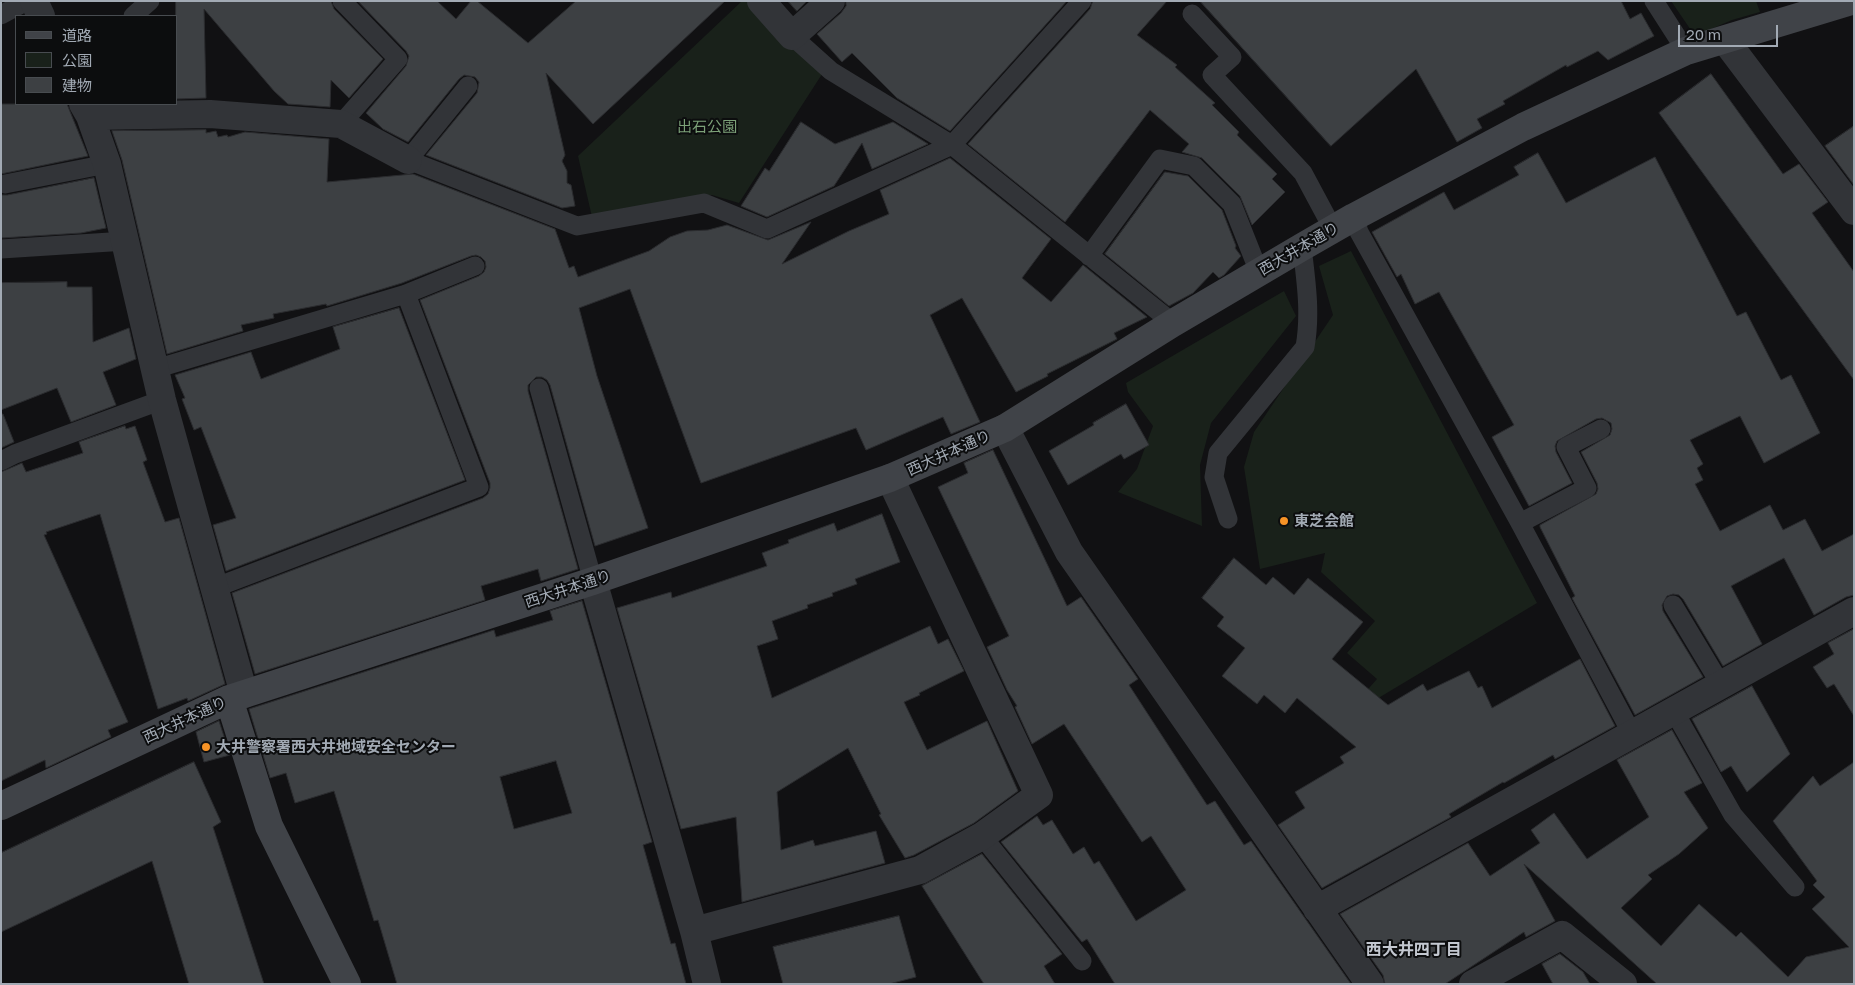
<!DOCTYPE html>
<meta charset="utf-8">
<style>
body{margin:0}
#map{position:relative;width:1855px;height:985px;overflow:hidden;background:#111113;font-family:"Golos Text","Noto Sans JP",sans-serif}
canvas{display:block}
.frame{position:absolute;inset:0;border:2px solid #a2aab4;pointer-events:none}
.legend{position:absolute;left:15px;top:15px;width:162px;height:90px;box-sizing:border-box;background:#0c0d0e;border:1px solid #484c50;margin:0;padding:6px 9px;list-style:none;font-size:15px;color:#a2aab4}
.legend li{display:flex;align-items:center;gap:10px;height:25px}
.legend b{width:25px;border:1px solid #484c50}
.scale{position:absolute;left:1678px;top:25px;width:100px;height:22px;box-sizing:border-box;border:2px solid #a2aab4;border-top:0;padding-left:6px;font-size:15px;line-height:18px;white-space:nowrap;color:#a2aab4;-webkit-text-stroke:4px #0c0d0e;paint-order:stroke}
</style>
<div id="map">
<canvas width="1855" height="985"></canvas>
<div class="frame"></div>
<ul class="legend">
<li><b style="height:6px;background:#404348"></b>道路</li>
<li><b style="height:14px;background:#19211a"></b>公園</li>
<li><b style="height:14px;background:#3d4043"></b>建物</li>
</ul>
<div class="scale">20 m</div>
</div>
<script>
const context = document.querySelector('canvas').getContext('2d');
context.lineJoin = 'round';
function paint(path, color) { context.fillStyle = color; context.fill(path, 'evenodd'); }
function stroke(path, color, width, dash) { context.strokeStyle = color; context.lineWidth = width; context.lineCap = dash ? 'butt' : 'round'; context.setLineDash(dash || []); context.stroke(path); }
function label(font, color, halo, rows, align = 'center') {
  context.font = font + ' "Golos Text","Noto Sans JP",sans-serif'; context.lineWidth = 4; context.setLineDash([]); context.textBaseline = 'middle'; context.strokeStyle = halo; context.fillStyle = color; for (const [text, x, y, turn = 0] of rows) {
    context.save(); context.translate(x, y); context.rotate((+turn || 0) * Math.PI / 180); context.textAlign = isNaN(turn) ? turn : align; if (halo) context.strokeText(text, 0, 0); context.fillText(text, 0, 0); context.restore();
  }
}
const green = new Path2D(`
 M742,1H752L824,71L739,203L712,195L592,217L578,156Z
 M1671,1H1756L1760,12L1732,20L1695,36Z
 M1351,251L1537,603L1340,721L1377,679L1347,653L1375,621L1321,572L1325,553L1260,569L1244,467L1254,432L1333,315L1319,266Z
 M1284,291L1296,316L1211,423L1200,465L1202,526L1118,492L1137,469L1153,426L1128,392L1126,383Z`);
const building = new Path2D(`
 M176,1H331L334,9L383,59L349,98L331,80L330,107L288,104L274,91L204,9L206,98L176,99Z
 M358,1H437L456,19L471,1H477L528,43L576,1H725L593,124L546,73L565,155L562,161L567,171V183L571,185L575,206L562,208L426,155L477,93L479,82L475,77L464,75L459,79L408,142L383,129L366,113L406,66L409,56L406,51Z
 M788,1H807L797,11Z
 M846,1H1067L950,131L897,98L852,53L842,62L817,34L841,13L846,6Z
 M1093,1H1167L1137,35L1177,65L1175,67L1215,103L1212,105L1239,132L1237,135L1277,174L1272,179L1285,192L1252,225L1240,196L1202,158L1182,152L1189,144L1150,110L1065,222L968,144L1090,9Z
 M1200,1H1621L1630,19L1641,13L1654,36L1608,60L1598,51L1567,67L1566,65L1503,101L1505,104L1477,119L1482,128L1457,142L1416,69L1331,146Z
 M1711,74L1783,174L1799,164L1828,202L1812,213L1854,272V380L1659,113Z
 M1,104H67L88,156L1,174Z
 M801,122L835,144L893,122L928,144L872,169L862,143L834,186L767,217L741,206L765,168L769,171Z
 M1854,126V185L1825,146Z
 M206,130V133L216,131L218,137L227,135L228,137L245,132L329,139L327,182L413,174L555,229L569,268L574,266L578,277L649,251L670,237L687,231L708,230L727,225L768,240L811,222L782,264L849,231L889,214L880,190L950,158L1051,239L1022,278L1051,302L1083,265L1147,317L1114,333L1117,339L1047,374L1048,376L1016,392L962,298L930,315L980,422L951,434L943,417L866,450L856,428L701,483L630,289L579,308L597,376L648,528L595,546L550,385L547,380L542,377H536L528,385V391L578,569L541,581L538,569L481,586L485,600L255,674L232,593L483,498L488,494L490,488V483L420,300L479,276L484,272L486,267L485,261L481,257L476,255L471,256L402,283L327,306L326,304L273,314L274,318L241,325L243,331L167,354L122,160L112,131Z
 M1538,153L1566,203L1655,157L1737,316L1746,312L1781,380L1791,375L1820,433L1764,463L1740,416L1690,440L1703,464L1697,468L1703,480L1695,484L1720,531L1770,505L1783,530L1805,519L1822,551L1854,534V595L1846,597L1814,615L1784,558L1731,586L1762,644L1723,666L1683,599L1679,595L1673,594L1667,596L1662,605L1663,611L1703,677L1635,715L1572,598L1575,596L1540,527V525L1596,494L1598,489L1597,483L1581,452L1610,435L1612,429L1611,423L1602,418L1596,419L1557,441L1555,446L1556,452L1572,483L1529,506L1492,437L1514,425L1439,292L1415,304L1401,274L1397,277L1372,232L1444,192L1454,210L1519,175L1514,167Z
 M1165,172L1188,176L1222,210L1236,246L1235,248L1241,256L1224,275L1219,278L1213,272L1193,293L1169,306L1105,254Z
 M94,178L106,228L81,233L1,238V195H7Z
 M67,282V287H92L93,342L129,328L136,359L103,372L116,405L71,422L57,388L1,410V283Z
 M399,308L465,480L226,571L213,525L236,518L201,427L194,430L182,399L185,398L175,375L251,352L261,379L340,349L333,327Z
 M1126,404L1149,445L1124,459L1121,454L1068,485L1049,451L1094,425L1093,423Z
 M1,414H3L14,442L1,448Z
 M125,426L126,429L135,426L147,460L143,462L165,522L179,518L225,684L188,701L187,698L158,709L100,514L46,532L47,534L44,535L128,722L108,730L111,737L46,768L45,760L1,781V472L22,463L26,472L83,453L79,442Z
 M993,450L1067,606L1081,597L1138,679L1129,685L1207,805L1215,801L1244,845L1251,841L1351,984H1115L1087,939L1082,942L1001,842L1037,816L1043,825L1052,820L1073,854L1084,847L1094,864L1099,861L1136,921L1186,890L1151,836L1142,842L1064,724L1032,744L1015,707L1017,706L1007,690L987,647L1009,636L938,487L968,473L964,463Z
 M882,514L900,562L855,579L857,584L832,593L833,596L807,605L808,608L772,621L778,639L757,646L772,698L930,626L938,644L948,639L964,671L919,693L920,695L904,702L927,750L987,721L1018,791L974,823L914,855L905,858L879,815L881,814L848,748L777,792L781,850L813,840L815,846L876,831L885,863L742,902L736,817L681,829L617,608L671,592L672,598L767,566L762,553L789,543L788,540L834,523L837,531Z
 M1234,558L1266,585L1273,577L1294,595L1308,578L1363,622L1332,659L1388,705L1423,684L1427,691L1469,671L1478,688L1482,686L1492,708L1580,659L1615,726L1555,759L1553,755L1504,783L1503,782L1449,814L1451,817L1322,888L1278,825L1305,808L1295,792L1344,763L1340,757L1356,747L1297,698L1285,713L1264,695L1257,704L1222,676L1245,648L1217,626L1224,617L1202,598Z
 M582,601L652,842L643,845L671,944L675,943L686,984H397L378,920L374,921L334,791L295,803L286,773L270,778L249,709L494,630L496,637L553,620L550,611ZM556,761L572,813L514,829L500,777Z
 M1854,629V716L1834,684L1827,688L1813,667L1834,654L1828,643Z
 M1752,686L1790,754L1747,792L1731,766L1721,772L1692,719Z
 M219,721L230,755L204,762L196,732Z
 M1672,730L1702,783L1684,792L1708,828L1679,854L1648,875L1652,879L1621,908L1661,946L1699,904L1736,937L1741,932L1788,977L1806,957L1849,947L1812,909L1825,897L1813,885L1817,881L1773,821L1813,776L1820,786L1854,762V984H1657L1524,864L1555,921L1526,937L1524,932L1445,984H1385L1383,975L1340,914L1468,843L1490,876L1540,843L1531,830L1554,813L1587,859L1649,817L1617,760Z
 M194,762L221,822L213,827L264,984H189L152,861L1,932V853Z
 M982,854L1062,954L1044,966L1055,984H984L922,886Z
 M899,916L916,977L889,984H783L773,947Z
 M1560,954L1583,972L1590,984H1553L1542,964Z`);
const lane = new Path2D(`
 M1654,1L1686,51
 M1192,14L1232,57L1212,75L1303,173L1333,229
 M1,15L27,1
 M133,16L150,1
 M792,36L831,71L952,145L1173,323
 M468,86L408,160L577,226L704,203L767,229L952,145L1082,1
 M341,124L398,59L342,1
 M5,184L107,164
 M1354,217L1359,232L1520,523L1632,734
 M1,249L126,241
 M1089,256L1160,159L1194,166L1232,204L1259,272
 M155,369L406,294L475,266
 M539,388L593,581
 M1,461L15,454L162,400
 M1228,519L1214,477L1218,453L1305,347C1311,313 1306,281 1302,247
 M1520,523L1587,488L1566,447L1601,429
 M214,588L479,487L406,294
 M1673,605L1721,685
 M1674,711L1733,815L1795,887
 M982,836L1082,961`);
const street = new Path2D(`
 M34,1L41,16
 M761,1L792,36L831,1
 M1725,40L1854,211
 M83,104L90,116L107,164L162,400L244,694
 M90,116L210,114L341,124L408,160
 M1005,428L1069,552L1370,984
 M593,581L694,931L707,984
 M1317,909L1854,611
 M694,931L920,870L982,836L1039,795L890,478
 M1473,984L1562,935L1623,984`);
const secondary = new Path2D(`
 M229,699L269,826L347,984
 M1,806L229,699L593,581L890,478L1005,428L1173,323L1302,247L1354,217L1523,127L1686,51L1851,1`);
const markers = [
 [1284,521,5,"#f69326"],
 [206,747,5,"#f69326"]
];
const parkNames = [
 ["出石公園",707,127]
];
const streetNames = [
 ["西大井本通り",1299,249,-30],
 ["西大井本通り",949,453,-24],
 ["西大井本通り",568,589,-18],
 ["西大井本通り",185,720,-25]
];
const poiNames = [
 ["東芝会館",1294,521],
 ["大井警察署西大井地域安全センター",216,747]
];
const neighbourhoodNames = [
 ["西大井四丁目",1414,950]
];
paint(green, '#19211a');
paint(building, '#3d4043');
stroke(building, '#2b2c2f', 1);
stroke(lane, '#323438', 19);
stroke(street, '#323438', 28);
stroke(secondary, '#404348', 28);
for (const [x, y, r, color] of markers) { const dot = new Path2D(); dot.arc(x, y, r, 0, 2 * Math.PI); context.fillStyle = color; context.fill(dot); stroke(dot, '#0c0d0e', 2); }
label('15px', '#7ca078', '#0c0d0e', parkNames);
label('15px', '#a2aab4', '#0c0d0e', streetNames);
label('bold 15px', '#a2aab4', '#0c0d0e', poiNames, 'left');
label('bold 16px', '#c3c8d0', '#0c0d0e', neighbourhoodNames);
</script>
